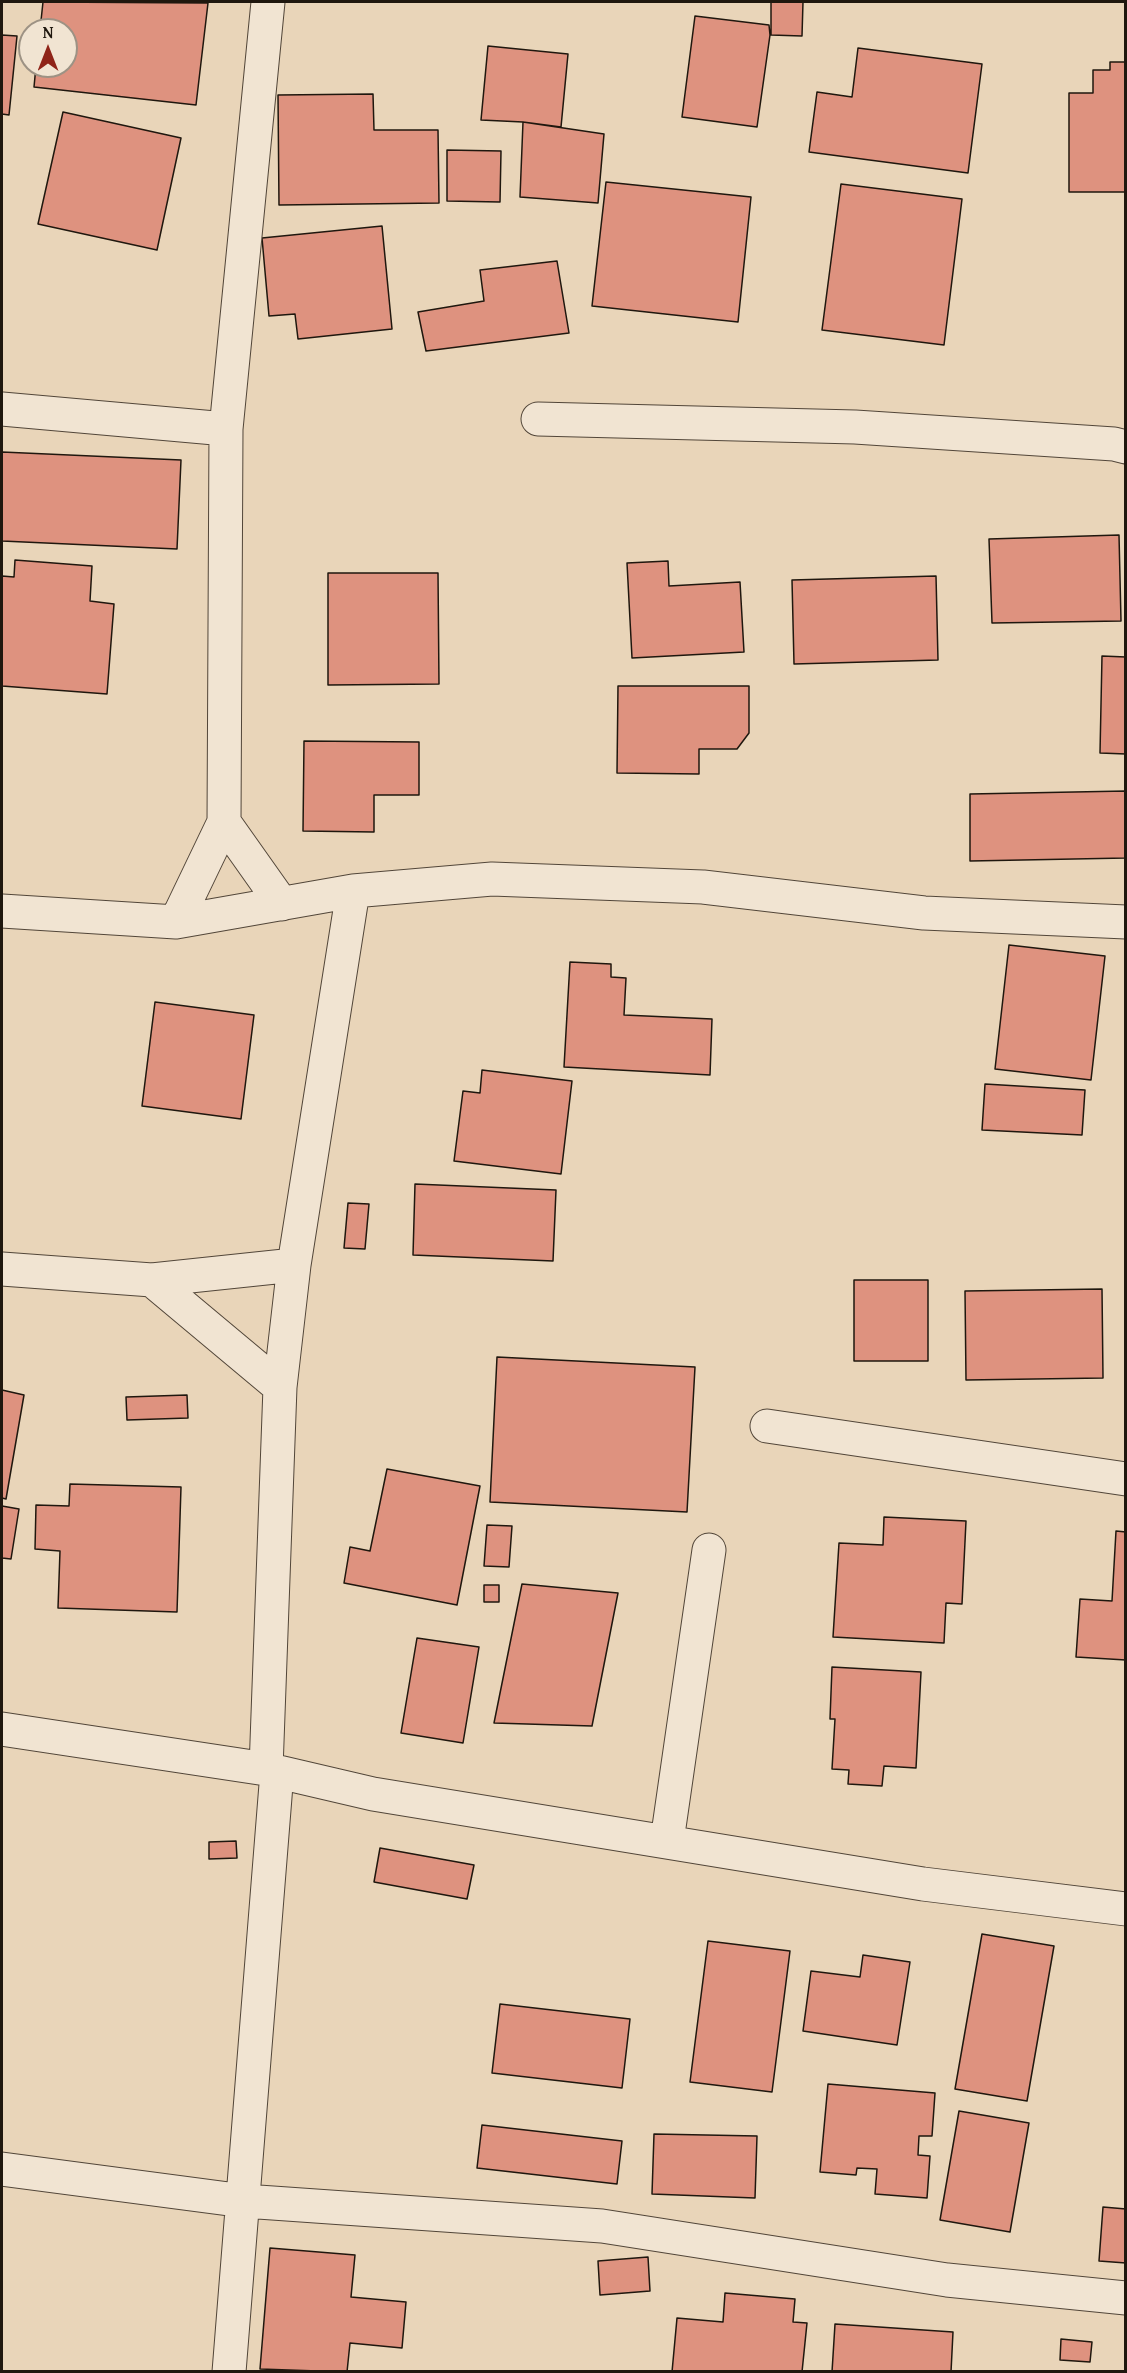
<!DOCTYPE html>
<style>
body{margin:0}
#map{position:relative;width:1127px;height:2373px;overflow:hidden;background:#e9d5b9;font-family:"Gentium Book Plus",serif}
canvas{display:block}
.frame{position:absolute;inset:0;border:3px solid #1f170e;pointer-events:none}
.north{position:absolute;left:18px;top:18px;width:60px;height:60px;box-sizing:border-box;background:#f1e4d2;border:2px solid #9d9284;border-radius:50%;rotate:0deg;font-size:16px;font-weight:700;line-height:24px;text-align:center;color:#1f170e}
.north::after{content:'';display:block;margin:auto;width:21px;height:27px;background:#8f2418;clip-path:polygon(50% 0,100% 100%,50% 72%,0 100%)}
</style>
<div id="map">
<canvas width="1127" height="2373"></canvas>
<div class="frame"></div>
<div class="north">N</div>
</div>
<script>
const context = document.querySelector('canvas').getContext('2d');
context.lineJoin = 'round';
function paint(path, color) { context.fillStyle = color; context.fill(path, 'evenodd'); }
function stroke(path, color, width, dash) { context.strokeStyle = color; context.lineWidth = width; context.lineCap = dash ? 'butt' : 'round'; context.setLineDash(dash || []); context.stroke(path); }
const building = new Path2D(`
 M43,2L208,3L196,105L34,87L36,66H66V30H40Z
 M771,2H803L802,36L771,35Z
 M695,16L769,25L770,35L757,127L682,117Z
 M2,35L17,36L9,115L2,114Z
 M488,46L568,54L561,127L523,122L481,120Z
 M858,48L982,64L968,173L809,152L817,92L852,97Z
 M1110,62H1126V192H1069V93H1093V70H1110Z
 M373,94L374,130H438L439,203L279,205L278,95Z
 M63,112L181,138L157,250L38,224Z
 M523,122L604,134L598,203L520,197Z
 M447,150L501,151L500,202L447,201Z
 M606,182L751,197L738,322L592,306Z
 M841,184L962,199L944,345L822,330Z
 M382,226L392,329L298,339L295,314L269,316L262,238Z
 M557,261L569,333L426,351L418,312L484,301L480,270Z
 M2,452L181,460L177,549L2,541Z
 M1119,535L1121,621L992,623L989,539Z
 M15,560L92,566L90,601L114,604L107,694L2,686V576L14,577Z
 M668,561L669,586L740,582L744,652L632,658L627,563Z
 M328,573H438L439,684L328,685Z
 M936,576L938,660L794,664L792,580Z
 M1102,656L1126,657V754L1100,753Z
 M618,686H749V733L737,749H699V774L617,773Z
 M304,741L419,742V795H374V832L303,831Z
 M1126,791V858L970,861V794Z
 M1009,945L1105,956L1091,1080L995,1069Z
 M570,962L611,964V977L626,978L624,1015L712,1019L710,1075L564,1067Z
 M155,1002L254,1015L241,1119L142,1106Z
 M482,1070L572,1081L561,1174L454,1161L463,1091L480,1093Z
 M985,1084L1085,1090L1082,1135L982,1130Z
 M415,1184L556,1190L553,1261L413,1255Z
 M348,1203L369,1204L365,1249L344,1248Z
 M854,1280H928V1361H854Z
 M1102,1289L1103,1378L966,1380L965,1291Z
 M497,1357L695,1367L687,1512L490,1502Z
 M2,1390L24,1395L6,1499L2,1498Z
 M187,1395L188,1418L127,1420L126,1397Z
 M387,1469L480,1486L457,1605L344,1583L350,1547L370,1551Z
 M70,1484L181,1487L177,1612L58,1608L60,1551L35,1549L36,1505L69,1506Z
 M2,1506L19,1509L11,1559L2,1558Z
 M884,1517L966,1521L962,1604L946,1603L944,1643L833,1637L839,1543L883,1545Z
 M487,1525L512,1526L509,1567L484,1566Z
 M1116,1531L1126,1532V1660L1076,1657L1080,1599L1112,1601Z
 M522,1584L618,1593L592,1726L494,1723Z
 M484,1585H499V1602H484Z
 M417,1638L479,1647L463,1743L401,1733Z
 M832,1667L921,1672L916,1768L884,1766L882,1786L848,1784L849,1770L832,1769L835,1719H830Z
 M236,1841L237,1858L209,1859V1842Z
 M380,1848L474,1865L467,1899L374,1882Z
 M982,1934L1054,1946L1027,2101L955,2089Z
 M708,1941L790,1951L772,2092L690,2082Z
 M863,1955L910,1962L897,2045L803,2031L811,1971L860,1977Z
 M500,2004L630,2019L622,2088L492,2073Z
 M828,2084L935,2093L932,2136H919L918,2155L930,2156L927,2198L875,2194L877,2169L857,2168L856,2175L820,2172Z
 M959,2111L1029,2123L1010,2232L940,2220Z
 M482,2125L622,2141L617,2184L477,2168Z
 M654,2134L757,2136L755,2198L652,2194Z
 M1103,2207L1126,2209V2263L1099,2261Z
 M270,2248L355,2255L351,2297L406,2302L402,2348L350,2343L347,2372L260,2369Z
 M648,2257L650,2291L600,2295L598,2261Z
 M725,2293L795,2299L793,2322L807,2323L802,2372H672L677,2318L723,2322Z
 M835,2324L953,2332L951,2372H832Z
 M1061,2339L1092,2342L1090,2362L1060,2360Z`);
const minor = new Path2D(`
 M2,409L226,429
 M538,419L855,427L1114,444L1126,447
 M224,822L282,904
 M2,911L176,922L353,891L492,879L703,887L924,913L1126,922
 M176,922L224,822L226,429L268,2
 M2,1269L152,1280L294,1265
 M152,1280L280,1387
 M767,1426L1126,1479
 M2,1729L266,1769L373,1794L923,1884L1126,1909
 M266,1769L280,1387L294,1265L353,891
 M667,1841L709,1550
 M2,2169L244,2201L602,2226L947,2280L1126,2298
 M229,2372L277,1772`);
paint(building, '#de927f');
stroke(building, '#1f170e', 1.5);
stroke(minor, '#524639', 35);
stroke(minor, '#f1e4d2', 33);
</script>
